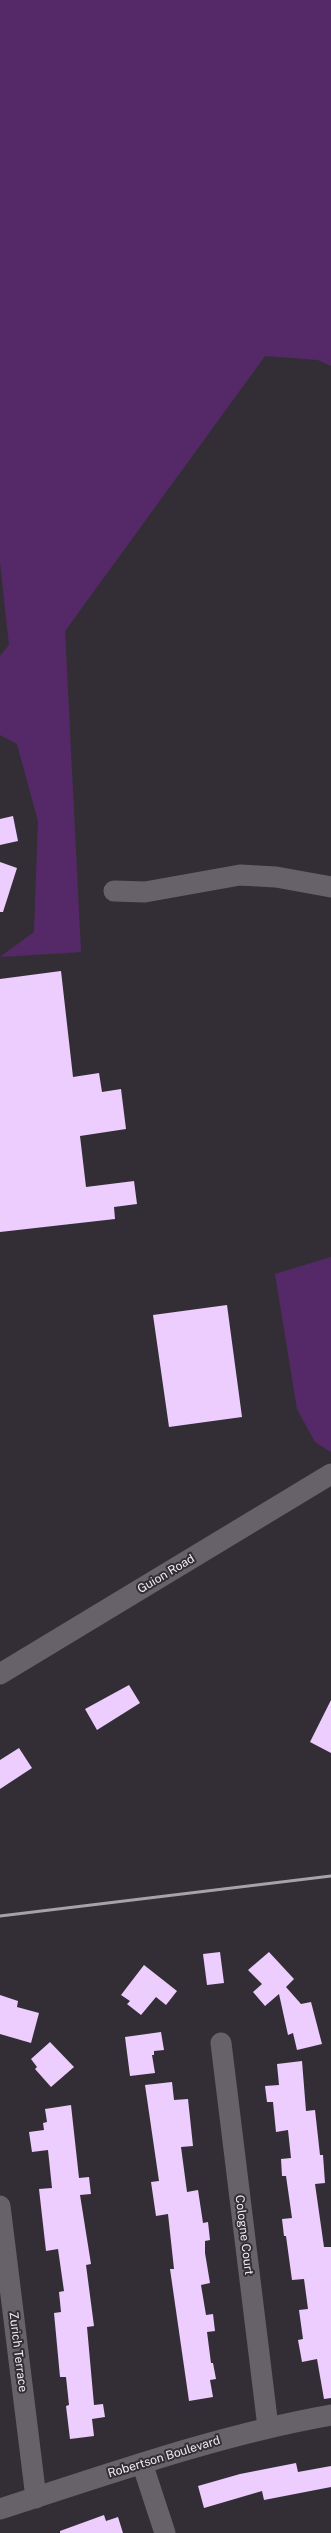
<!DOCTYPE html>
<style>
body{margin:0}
canvas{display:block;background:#332e36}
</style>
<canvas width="331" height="2533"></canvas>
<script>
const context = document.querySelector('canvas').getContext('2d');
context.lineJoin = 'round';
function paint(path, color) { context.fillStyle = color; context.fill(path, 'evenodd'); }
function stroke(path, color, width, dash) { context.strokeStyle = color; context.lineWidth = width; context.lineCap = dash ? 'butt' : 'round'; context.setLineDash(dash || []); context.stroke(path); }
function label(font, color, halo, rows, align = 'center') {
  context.font = font + ' "Public Sans",sans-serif'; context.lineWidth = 4; context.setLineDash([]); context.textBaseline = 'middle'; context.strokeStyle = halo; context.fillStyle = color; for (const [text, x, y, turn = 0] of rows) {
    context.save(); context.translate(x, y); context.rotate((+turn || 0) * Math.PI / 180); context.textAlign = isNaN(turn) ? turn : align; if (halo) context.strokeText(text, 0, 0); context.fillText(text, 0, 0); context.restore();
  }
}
const green = new Path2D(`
 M0,0H331V366L318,360L265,356L65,631L81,952L0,957L34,932L38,821L17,744L0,735V656L9,645L0,562Z
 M331,1257V1452L315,1442L297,1409L275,1274Z`);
const building = new Path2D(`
 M13,816L18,841L0,845V819Z
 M0,862L17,868L3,912H0Z
 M61,971L73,1077L99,1073L102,1092L121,1089L126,1129L80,1136L86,1187L134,1181L137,1204L114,1207L115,1219L0,1232V979Z
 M227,1305L242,1417L169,1427L153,1315Z
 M129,1685L140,1703L97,1730L85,1709Z
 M331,1700V1753L310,1742Z
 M19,1748L32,1768L0,1789V1760Z
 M220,1952L224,1983L207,1985L203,1954Z
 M269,1952L294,1979L286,1987L301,2004L311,2002L322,2044L297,2050L293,2033L288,2035L279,1994L265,2006L253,1992L262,1984L248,1970Z
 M144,1965L177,1991L166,2005L156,1997L141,2015L127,2004L130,2001L121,1995Z
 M0,1995L18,2001L17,2007L39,2013L31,2043L0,2034Z
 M161,2032L164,2050L154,2051V2055H152L155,2073L130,2076L125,2037Z
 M50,2042L74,2067L51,2087L35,2069L37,2067L31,2059Z
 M302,2061L306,2111L315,2110L320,2155H323L325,2183L315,2184L324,2247H331V2398L324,2399L317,2359L302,2362L298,2340L303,2339L299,2310L308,2309L304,2279L292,2280L286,2236H284L282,2219L292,2218L286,2176H282L281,2159L291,2158L288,2130L276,2132L273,2102H267L265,2086L279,2085L277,2064Z
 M172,2082L174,2100L188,2099L193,2146L181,2147L187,2192L198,2190L203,2223L208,2222L210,2240L205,2241V2253L210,2283L201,2285L206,2315L213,2314L215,2331L207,2332L211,2363H213L216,2379L210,2380L213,2397L189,2401L170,2269H174L168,2214L156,2216L151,2182L159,2181L145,2085Z
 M71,2105L79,2178L89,2177L91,2194L80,2195L91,2264L86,2265L94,2326L87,2327L94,2405L103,2404L105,2417L92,2419L94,2436L70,2439L66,2406L69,2405L66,2377H60L54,2313L61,2312L59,2292L64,2291L58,2249L46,2251L39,2189L52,2188L48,2150L32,2152L29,2132L44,2130L43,2123L47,2122L45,2109Z
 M296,2463L298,2472L331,2466V2487L264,2500L262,2491L204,2508L198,2486L240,2474Z
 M104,2515L106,2521L118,2517L123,2533H60V2531Z`);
const minor = new Path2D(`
 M114,891L145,892L240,875L276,877L331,887
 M0,1674L331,1474
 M221,2043L268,2427
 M0,2206L36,2498
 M142,2463L165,2533
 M0,2509C109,2474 218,2435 331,2415`);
const rail = new Path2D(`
 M0,1916L331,1876`);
const streetNames = [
 ["Guion Road",166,1574,-31],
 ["Cologne Court",244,2235,83],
 ["Zurich Terrace",18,2352,83],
 ["Robertson Boulevard",164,2457,-17]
];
paint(green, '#552968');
paint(building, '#edccfe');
stroke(minor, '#67616a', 21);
stroke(rail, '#a6a2a8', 3);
label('12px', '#f0edf2', '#332e36', streetNames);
</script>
